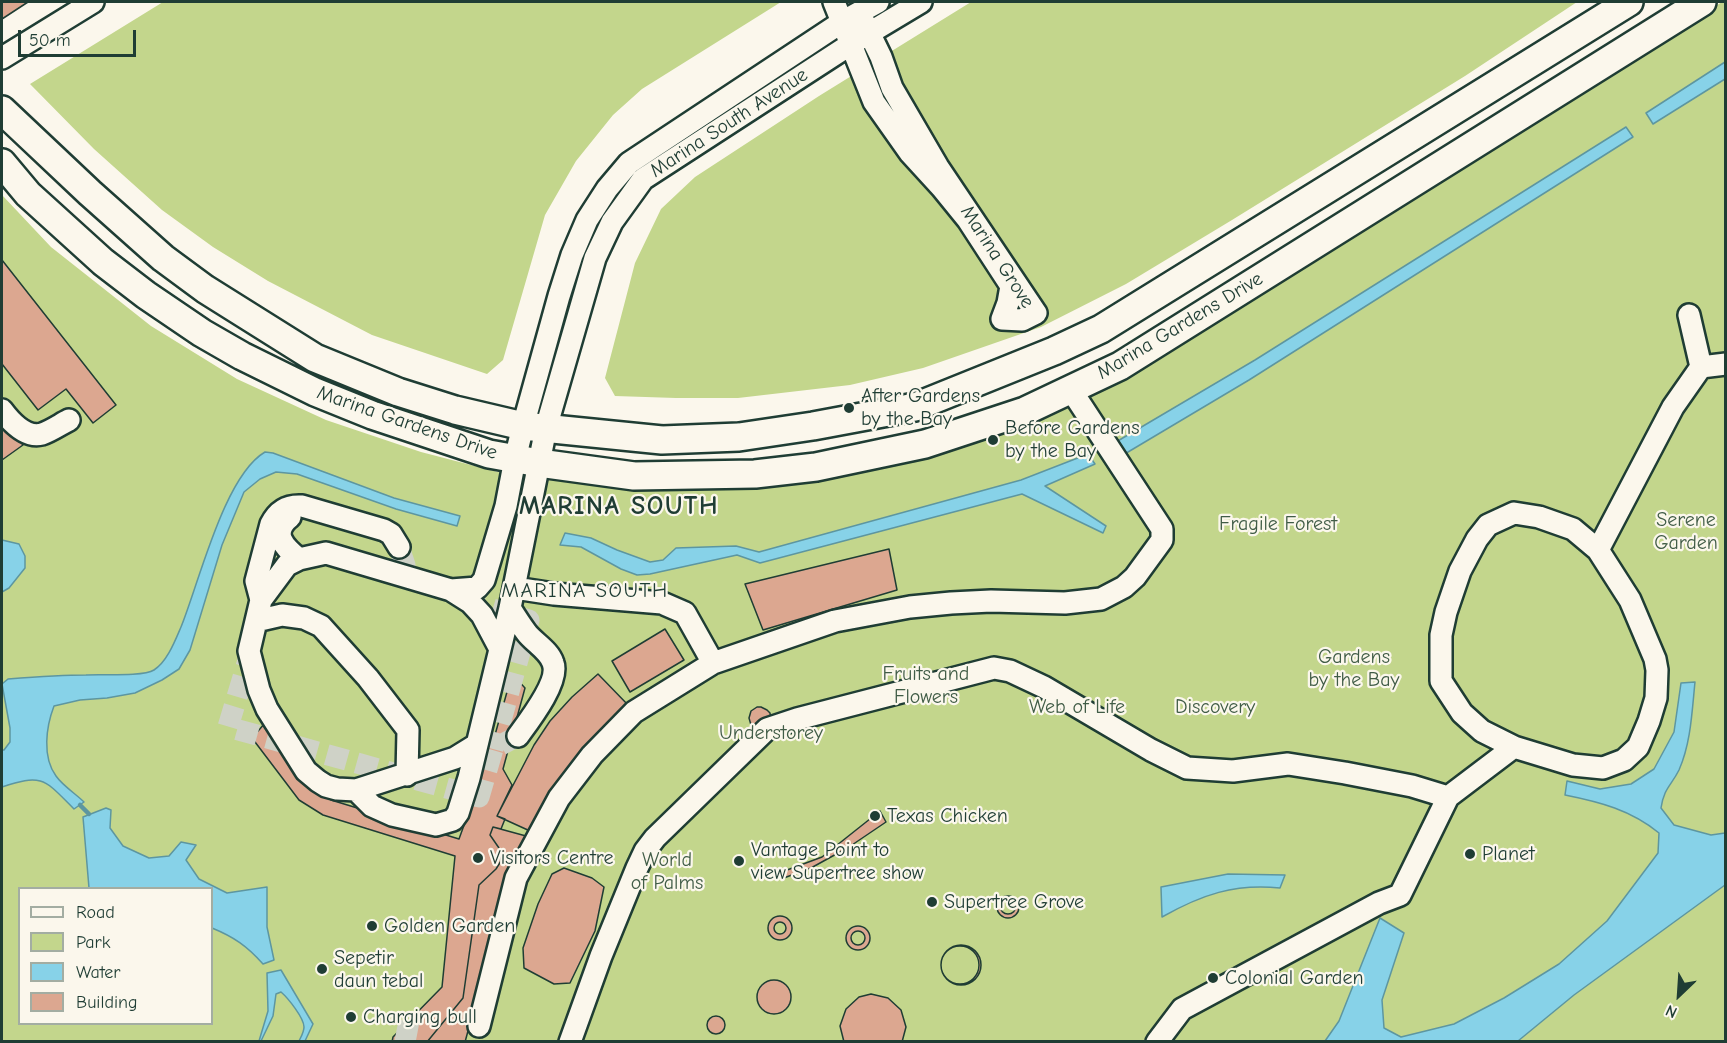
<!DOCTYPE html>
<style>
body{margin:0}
#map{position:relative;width:1727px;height:1043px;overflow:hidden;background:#fbf7ec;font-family:"Comic Neue",sans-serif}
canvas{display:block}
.frame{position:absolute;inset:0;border:3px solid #1f3d34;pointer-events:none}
.legend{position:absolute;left:18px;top:887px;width:195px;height:138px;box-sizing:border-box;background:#fbf7ec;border:2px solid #a3ada2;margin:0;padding:8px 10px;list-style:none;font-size:18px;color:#1f3d34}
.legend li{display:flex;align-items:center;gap:12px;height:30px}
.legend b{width:30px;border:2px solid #a3ada2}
.north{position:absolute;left:1649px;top:965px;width:60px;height:60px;-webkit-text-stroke:4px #fbf7ec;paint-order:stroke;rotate:205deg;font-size:16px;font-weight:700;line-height:24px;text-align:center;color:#1f3d34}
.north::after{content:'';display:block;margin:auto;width:21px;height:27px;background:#1f3d34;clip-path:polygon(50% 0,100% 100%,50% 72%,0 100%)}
.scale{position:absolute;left:18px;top:30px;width:118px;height:27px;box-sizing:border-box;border:3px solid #1f3d34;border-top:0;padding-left:8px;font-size:18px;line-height:21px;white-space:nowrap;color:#1f3d34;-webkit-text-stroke:4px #fbf7ec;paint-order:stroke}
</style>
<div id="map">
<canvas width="1727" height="1043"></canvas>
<div class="frame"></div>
<ul class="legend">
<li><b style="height:8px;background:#fbf7ec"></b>Road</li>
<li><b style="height:16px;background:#c3d68c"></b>Park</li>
<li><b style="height:16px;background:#87d2e8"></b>Water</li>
<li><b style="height:16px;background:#dca790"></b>Building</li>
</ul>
<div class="north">N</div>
<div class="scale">50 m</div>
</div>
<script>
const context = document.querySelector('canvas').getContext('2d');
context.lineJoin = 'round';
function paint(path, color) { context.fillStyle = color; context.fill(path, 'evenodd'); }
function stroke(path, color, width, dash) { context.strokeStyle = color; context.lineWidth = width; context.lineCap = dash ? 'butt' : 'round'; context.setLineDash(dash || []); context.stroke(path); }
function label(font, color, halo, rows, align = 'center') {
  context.font = font + ' "Comic Neue",sans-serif'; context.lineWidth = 4.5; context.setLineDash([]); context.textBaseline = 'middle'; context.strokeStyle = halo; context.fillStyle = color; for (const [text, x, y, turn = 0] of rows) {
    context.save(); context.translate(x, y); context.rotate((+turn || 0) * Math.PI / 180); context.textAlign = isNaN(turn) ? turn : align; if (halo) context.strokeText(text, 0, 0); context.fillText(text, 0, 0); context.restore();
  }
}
const green = new Path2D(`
 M163,2H781L642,89L613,115L576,161L545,215L503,360L487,374L372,335L268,281L213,247L162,210L94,149L30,84Z
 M971,2H1577L1465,76L1232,220L1126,284L1041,327L923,368L850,385L738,398H676L615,396L605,378L635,263L661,209L695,177L819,96Z
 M1722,2H1725V1041H2V195L51,247L151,326L237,379L326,420L421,452L521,478L648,487L927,454L1207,327ZM20,888H212V1024H20Z`);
const water = new Path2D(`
 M1725,62V79L1653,124L1646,113Z
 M1626,127L1633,137L1249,380L1123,455L1116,442L1255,360Z
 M265,452L273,453L394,498L460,516L457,526L396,509L297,474L276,472L260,479L244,492L222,545L190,650L179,669L162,680L135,693L107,698L80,700L54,706C46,727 42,757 56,776C63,786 76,794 84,802L74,809C45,780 43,773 2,787V750H4L10,742V728L2,684L8,679C34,677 60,675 86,675C101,674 143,677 154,670C167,662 175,641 181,627C199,583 224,476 265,452Z
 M1088,454L1095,464L1045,486L1106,526L1103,533L1022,494L760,563L737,555L650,574L637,575L621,569L581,547L560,545L565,533L591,538L617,550L650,562L663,560L676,548L736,546L759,552L1021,480Z
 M2,540L19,544L25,556V568L9,588L2,592Z
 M1695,682C1692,711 1691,743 1679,770C1671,786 1664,788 1661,808L1674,825L1711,835L1725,833V885L1574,995L1518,1041H1325L1339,1021L1380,918L1404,933L1382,1000L1384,1028L1401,1037L1454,1024L1504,998L1559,964L1607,921L1658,853L1659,833C1631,810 1600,802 1565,795L1567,781L1600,789L1631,784L1654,769L1674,732L1681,683Z
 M106,808L111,810L110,828L123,846L149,858L169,856L181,842L196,845L186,860L199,879L227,893L267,887V927L274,960L263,964C247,946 234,937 212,928V888H89L83,817Z
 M1228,874L1285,875L1280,888C1235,883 1201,895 1162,917L1161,887Z
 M281,970L313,1024L305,1041H299C301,1037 304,1032 304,1027C304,1018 288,998 281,992L276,994L273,1016L261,1041H259L268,1011L267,973Z`);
const stream = new Path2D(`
 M80,805L89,814`);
const building = new Path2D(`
 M2,2H28L2,19Z
 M2,260L116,405L93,423L66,389L38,410L2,364Z
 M2,415L23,445L2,460Z
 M889,549L897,590L763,630L745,584Z
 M665,629L684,660L630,692L612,661Z
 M512,674L525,688L503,769L512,785L497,816L505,819L501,829L493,827L490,835L499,848L501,861L496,869L479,885L463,998L427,1042H392L393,1037L442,987L455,856L323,815L299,800L252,738L265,723L309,785L331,800L459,839L467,817L482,753L493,742Z
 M598,674L629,706L530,831L497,816L534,745L550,721L572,697Z
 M757,707H761L767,710L770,713L771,720L757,729L751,725L749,718L751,711Z
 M880,811L886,822L849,847L811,868L781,879L779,873L822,857Z
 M493,827L526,836L512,869L465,1042H427L463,998L479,885L496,869L501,861L499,848L490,835Z
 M564,868L592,878L604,887L595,931L570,983L554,984L524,968L523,948L538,904L552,874Z
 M997 907a11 11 0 1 1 22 0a11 11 0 1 1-22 0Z
 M1000 906a8 8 0 1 1 16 0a8 8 0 1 1-16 0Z
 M768 928a12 12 0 1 1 24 0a12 12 0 1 1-24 0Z
 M774 928a6 6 0 1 1 12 0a6 6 0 1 1-12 0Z
 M846 938a12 12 0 1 1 24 0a12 12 0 1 1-24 0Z
 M851 938a7 7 0 1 1 14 0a7 7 0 1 1-14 0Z
 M941 965a20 20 0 1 1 40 0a20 20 0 1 1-40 0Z
 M941 965a19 19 0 1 1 38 0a19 19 0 1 1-38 0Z
 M757 997a17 17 0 1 1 34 0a17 17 0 1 1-34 0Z
 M871,994L888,998L901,1010L906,1027L902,1042H844L840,1026L846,1009L859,997Z
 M707 1025a9 9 0 1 1 18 0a9 9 0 1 1-18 0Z`);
const minorTunnel = new Path2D(`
 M399,547L405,565L404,584
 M463,600L529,620L493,749
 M252,647L228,727L479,797L493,749L518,736
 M405,1042L409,1021`);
const minor = new Path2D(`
 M834,2L874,102L910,153L942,188L968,220L1011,286L1008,303L1002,319L1022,320L1036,313L938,167L892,88L881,57L864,22
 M2,58L93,2
 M1689,315L1701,367L1726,364
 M2,410C11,422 26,438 42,434C51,431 61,424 69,420
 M1514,513L1539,517L1573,529L1598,550L1630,600L1655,659L1657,670L1656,698L1649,721L1638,747L1624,760L1603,768L1573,765L1514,747L1482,731L1462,713L1441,681V635L1446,612L1460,571L1477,539L1488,525Z
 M290,517C270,533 284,547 299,559
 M1598,550L1673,407L1701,367
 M515,588L554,594L662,603L685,613L713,663
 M451,590L477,588L484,580L506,506L515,459L523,426L559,296L572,255L587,220L607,189L629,163L842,22L878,2
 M261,600L256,581L271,524C278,510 287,505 302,506L384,530L391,534L399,547
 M510,608C515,616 520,624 526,632C533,642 549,650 553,663C560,681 529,721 518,736
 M256,621L282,615L304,618L321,626L368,678L408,730L407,775
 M476,745L455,758L356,790L337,789L326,786L318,781L306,771L267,709L259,690L249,651L261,600L287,565L299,559L326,553L451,590L470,602L482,615L500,649
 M356,790L372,806L392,815L436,825L453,820L458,813L469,778L510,608L546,428L595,258L612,222L643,179L851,44L921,2
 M479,1026L516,878L559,798L592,755L634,712L713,663L835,621L910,607L951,603L991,601L1065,603L1101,599L1124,587L1135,577L1162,540V529L1077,399L1072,388
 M570,1042L601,956L637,868L645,851L655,838L767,729L797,719L994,668L1010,671L1044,687L1151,750L1187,768L1233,771L1288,764L1345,773L1412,786L1448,797
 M1157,1042L1182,1009L1379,903L1400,895L1448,797L1514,747`);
const major = new Path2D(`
 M2,110L90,193L163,258L205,289L315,358L398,392L455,410L523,426L662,440L739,437L813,426L915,407L1054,351L1101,329L1629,2
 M2,163L28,194L103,262L146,295L202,333L242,356L315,392L372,415L489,454L539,463L634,476L755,474L816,467L925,444L1025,411L1120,366L1702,2`);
const markers = [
 [849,408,6,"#1f3d34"],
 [993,440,6,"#1f3d34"],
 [875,816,6,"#1f3d34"],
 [1470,854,6,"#1f3d34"],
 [478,858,6,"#1f3d34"],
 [739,861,6,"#1f3d34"],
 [932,902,6,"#1f3d34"],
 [372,926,6,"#1f3d34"],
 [322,969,6,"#1f3d34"],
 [1213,978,6,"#1f3d34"],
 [351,1017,6,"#1f3d34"]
];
const streetNames = [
 ["Marina South Avenue",729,123,-33],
 ["Marina Grove",997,257,57],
 ["Marina Gardens Drive",1180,326,-31],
 ["Marina Gardens Drive",407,423,19]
];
const poiNames = [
 ["After Gardens",861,396],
 ["by the Bay",861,419],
 ["Before Gardens",1005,428],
 ["by the Bay",1005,451],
 ["Texas Chicken",887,816],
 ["Vantage Point to",751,850],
 ["view Supertree show",751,873],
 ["Planet",1482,854],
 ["Visitors Centre",490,858],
 ["Supertree Grove",944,902],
 ["Golden Garden",384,926],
 ["Sepetir",334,958],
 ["daun tebal",334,981],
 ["Colonial Garden",1225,978],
 ["Charging bull",363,1017]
];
const parkNames = [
 ["Serene",1686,520],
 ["Garden",1686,543],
 ["Fragile Forest",1278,524],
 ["Gardens",1354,657],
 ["by the Bay",1354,680],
 ["Fruits and",926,674],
 ["Flowers",926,697],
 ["Web of Life",1077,707],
 ["Discovery",1215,707],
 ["Understorey",771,733],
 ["World",667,860],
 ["of Palms",667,883]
];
const neighbourhoodNames = [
 ["MARINA SOUTH",585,591]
];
const districtNames = [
 ["MARINA SOUTH",619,507]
];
paint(green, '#c3d68c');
paint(water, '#87d2e8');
stroke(water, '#5d96a0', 1.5);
stroke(stream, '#5d96a0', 4.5);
paint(building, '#dca790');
stroke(building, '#1f3d34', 1.5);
stroke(minorTunnel, '#cfd2c7', 21, [21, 10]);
stroke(minor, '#1f3d34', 26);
stroke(major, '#1f3d34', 32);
stroke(minor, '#fbf7ec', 21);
stroke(major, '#fbf7ec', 27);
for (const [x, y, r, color] of markers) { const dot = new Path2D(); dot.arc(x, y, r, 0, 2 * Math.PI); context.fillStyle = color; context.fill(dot); stroke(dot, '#fbf7ec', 2); }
label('20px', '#1f3d34', '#fbf7ec', streetNames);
label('20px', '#1f3d34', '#fbf7ec', poiNames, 'left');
label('20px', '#405c46', '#fbf7ec', parkNames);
context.letterSpacing = '1.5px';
label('21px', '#1f3d34', '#fbf7ec', neighbourhoodNames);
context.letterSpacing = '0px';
context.letterSpacing = '1.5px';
label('bold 26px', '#1f3d34', '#fbf7ec', districtNames);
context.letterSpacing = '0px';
</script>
